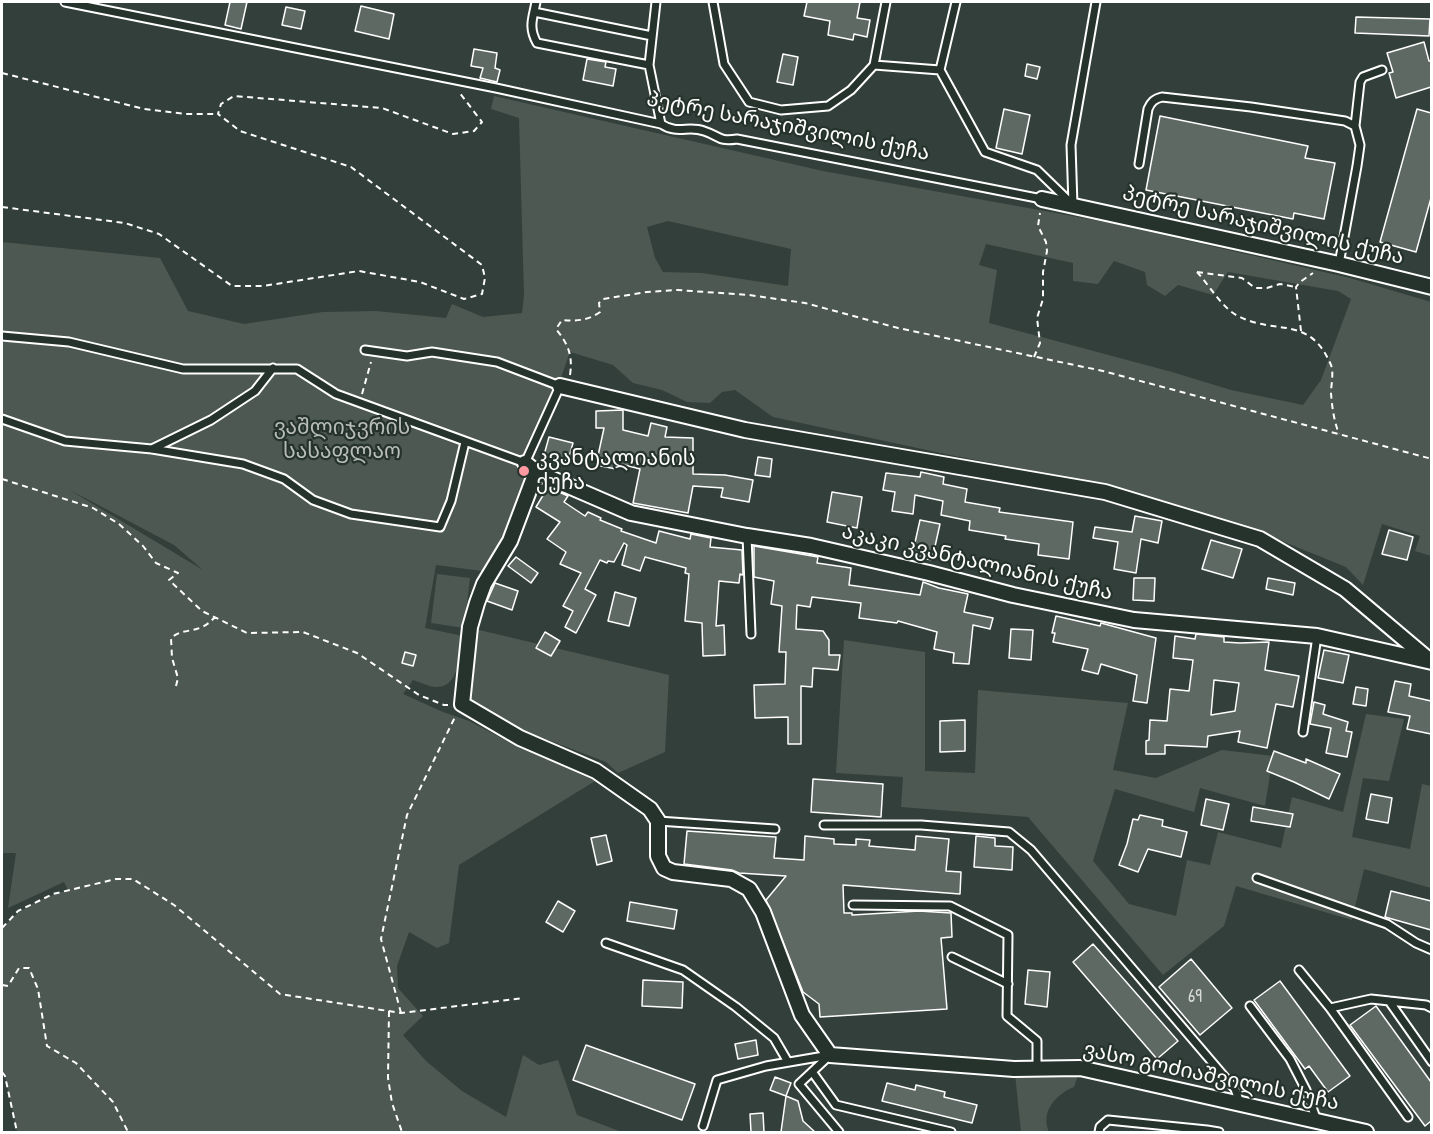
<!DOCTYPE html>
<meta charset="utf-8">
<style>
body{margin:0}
#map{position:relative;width:1433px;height:1134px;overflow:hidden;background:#333f3a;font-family:"Patrick Hand",sans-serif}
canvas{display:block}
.frame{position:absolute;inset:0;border:3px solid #fff;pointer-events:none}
</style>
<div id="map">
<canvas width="1433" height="1134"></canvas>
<div class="frame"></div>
</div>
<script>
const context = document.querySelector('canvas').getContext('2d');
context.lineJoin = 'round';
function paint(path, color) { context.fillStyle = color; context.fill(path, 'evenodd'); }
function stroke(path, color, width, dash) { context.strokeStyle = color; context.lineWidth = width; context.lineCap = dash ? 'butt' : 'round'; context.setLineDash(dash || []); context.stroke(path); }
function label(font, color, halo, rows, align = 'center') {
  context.font = font + ' "Patrick Hand","Noto Sans Georgian",sans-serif'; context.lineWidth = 4.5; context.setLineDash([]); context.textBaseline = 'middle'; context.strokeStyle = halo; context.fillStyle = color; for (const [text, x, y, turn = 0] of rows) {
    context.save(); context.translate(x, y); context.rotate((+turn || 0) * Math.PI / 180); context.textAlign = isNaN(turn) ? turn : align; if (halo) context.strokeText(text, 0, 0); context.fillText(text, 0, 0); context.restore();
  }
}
const green = new Path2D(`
 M494,96L823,171L1111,223L1350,278L1431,302V556L1415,551L1420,536L1382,524L1363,585L1346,567L1267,535L1116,487L950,455L773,417L735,390L722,392L710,403L687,402L662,390L633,383L613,365L570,352L507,531L482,571L436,565L425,628L463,636C460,652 460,688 436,687C429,687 420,682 413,680L403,694L443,712L469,721L515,745L595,781L459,865L449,943L437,948L409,932L397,966L398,988L423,1016L403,1035L426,1061L462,1091L506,1117L523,1055L539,1065L558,1060L577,1115L622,1132H17L5,1076L2,1072V928C23,906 39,899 68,890L64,882L8,908L16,853H2V242L160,258L188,311L244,324L323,312L376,311L446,318L452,304L483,317L522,313L524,295L519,118L491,109ZM668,221L791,249L788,286L702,273L663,272L655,258L647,227ZM986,244L1073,263V281L1098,284L1114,261L1145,272L1147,285L1165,296L1178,285L1213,295L1228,272L1338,291L1351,299L1321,380L1303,405L1231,390L1172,372L989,323L997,270L979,265ZM68,489L174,545L203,570Z
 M437,574L470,578L464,628L431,623Z
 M475,629L669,675L665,752L618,773L606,762L522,730L469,699Z
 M844,640L925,652V771L975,773L978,690L1128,703L1113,770L1156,778L1222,750L1273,756L1265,806L1200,788L1194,812L1115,789L1093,861L1129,904L1176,916L1187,860L1210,865L1218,832L1281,848L1292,797L1343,812L1366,714L1404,719L1389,781L1363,778L1352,837L1410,849L1422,784L1431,786V888L1364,869L1352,920L1236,886L1224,926L1163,975L1028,817L901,807L903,777L836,773Z
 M1015,1074L1078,1075L1074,1087C1056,1094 1040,1112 1049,1132H1021Z`);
const building = new Path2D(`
 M230,2H247L241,29L225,25Z
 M807,2H860L857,18L870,20L867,37L854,34L853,40L828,35L830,21L804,16Z
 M361,6L394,14L389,39L355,31Z
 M286,7L305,11L301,29L282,25Z
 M1356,17L1430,19L1429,36L1355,33Z
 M1424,42L1429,61H1431V87L1396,98L1389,73L1393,72L1387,53Z
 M474,49L497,53L495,68L500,70L497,82L480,78L483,68L471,66Z
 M783,54L798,57L793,85L777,82Z
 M587,59L606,62L605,67L616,69L613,86L583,80Z
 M1027,64L1040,67L1037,79L1025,76Z
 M1004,109L1030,115L1022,154L996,148Z
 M1417,109L1431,113V198L1416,252L1380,242Z
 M1160,116L1308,146L1305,158L1335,163L1324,219L1294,213L1293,219L1146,190Z
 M623,410V430L648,436L651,423L667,427L665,437L693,438V474L725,475L753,480L749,502L721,497L723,488L693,486L688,513L633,503L640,469L617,463L616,469L596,465L604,428H596V411Z
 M549,437L573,443L568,461L544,455Z
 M758,457L772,459L770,477L755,475Z
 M921,472L944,477L943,484L967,489L965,502L1000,508L999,512L1073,522L1069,559L1038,555L1039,544L1005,539L1006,536L969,530L970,521L941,515L943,501L915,495L913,514L892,511L895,492L883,490L886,473L920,477Z
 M548,487L568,496L564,502L585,516L588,512L601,518L600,520L622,529L621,531L656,543L659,531L690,539L691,534L711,538L710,547L742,550L743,575L740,574L739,583L719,581L716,626L724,625L725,655L703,656L702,623L685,621L689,574L685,573L686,568L645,557L640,571L622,565L627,545L624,543L614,562L608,561L607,563L600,560L585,589L596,595L576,633L565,627L573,611L563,606L581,573L560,564L566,552L547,539L560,522L536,507Z
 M832,492L862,497L857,528L827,522Z
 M1135,516L1162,521L1158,543L1141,539L1136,573L1114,569L1118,542L1093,538L1095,527L1132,532Z
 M920,520L940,524L932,560L912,556Z
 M1389,530L1413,537L1407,560L1382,554Z
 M1211,540L1242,549L1233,578L1202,569Z
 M754,546L818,557L817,563L851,568L849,585L920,595L923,582L939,588L968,594L964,612L993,618L990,629L973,625L969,664L953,663L954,653L934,649L937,632L898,621L897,623L859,618L861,603L812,597L810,607L797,605L796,629L823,631L829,640V655H840L838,670L813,668L812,687L801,686V744H788V717L755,718L754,685L785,684L786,652H779L782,606L771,604L774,581L754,577Z
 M516,557L538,573L531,583L508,566Z
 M1134,578H1155L1154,601L1133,600Z
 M1268,578L1295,583L1293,595L1266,589Z
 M495,583L518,591L512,610L487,601Z
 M615,592L636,598L629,626L608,621Z
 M1056,616L1100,626L1101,623L1156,638L1147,703L1133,701L1137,675L1101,664L1098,674L1082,670L1088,649L1053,642L1055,633H1052Z
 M1011,629L1033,630L1031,660L1009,658Z
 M545,632L560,641L551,656L536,648Z
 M1196,634L1224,637V642L1240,643L1269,642L1265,670L1299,676L1293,707L1276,704L1267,748L1238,742L1240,731L1208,736L1207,747L1165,745V754H1146V741L1149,740L1150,720L1167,721L1170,689L1189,691L1193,660L1173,658L1175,636L1195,639ZM1214,680L1239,683L1235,711L1211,715Z
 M1324,650L1349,655L1343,683L1318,678Z
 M405,652L416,655L413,666L402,663Z
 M1395,681L1411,684L1409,696L1431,701V734L1407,729L1410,716L1388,712Z
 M1356,687L1368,689L1366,706L1353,704Z
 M1314,702L1325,705L1323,714L1348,722L1346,731L1352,732L1347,757L1326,753L1331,728L1310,724Z
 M965,720V751L940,752V721Z
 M1274,751L1306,763V759L1340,774L1329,799L1294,782L1267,771Z
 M813,779L883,784L881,817L811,812Z
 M1371,794L1392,798L1388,823L1366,819Z
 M1206,799L1229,804L1223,830L1201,825Z
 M1253,807L1293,814L1290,827L1251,821Z
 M1140,815L1163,820L1162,826L1187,832L1181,857L1148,849L1138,872L1119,865L1127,844L1133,819L1138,820Z
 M687,831L776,837L774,858L804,860L805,836L834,839V844L856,845V839L870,840L869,846L915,850L916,836L949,839L946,871L961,872L960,894L843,885L844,913H852V915L919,911L951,913L952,937L941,938L947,1009L820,1017L819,1004L803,992L766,900L786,876L739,873L732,870L684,864Z
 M606,835L612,861L597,865L591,838Z
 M976,836L995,838V846L1013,847L1012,870L974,867Z
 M1391,891L1431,901V930L1385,917Z
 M558,901L575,911L563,932L546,922Z
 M630,902L677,910L674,929L627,921Z
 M1093,944L1178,1041L1157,1059L1073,962Z
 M1191,959L1232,1008L1200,1035L1159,987Z
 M1028,970L1050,972L1047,1007L1025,1004Z
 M643,980L683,982L682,1008L642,1006Z
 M1280,981L1350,1076L1328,1092L1309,1066L1305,1069L1254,1000Z
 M1376,1006L1431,1082V1121L1425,1126L1350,1025Z
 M756,1040L758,1055L738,1059L735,1044Z
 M586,1045L695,1084L682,1120L573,1080Z
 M775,1077L791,1083L786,1096L770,1090Z
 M887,1083L915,1090L916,1085L945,1092L944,1097L977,1105L972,1123L882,1101Z
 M786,1096L798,1101L803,1121L815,1132H781Z
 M763,1113L764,1132H751L750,1114Z`);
const path = new Path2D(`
 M2,73L144,109L186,114H218
 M2,207L125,223L159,234L232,286H263L359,271L420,282L464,299L482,294L485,278L482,265L351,167L240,131L218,114L221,104L234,96L382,108L453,134L474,131L482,122L459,92
 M1197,272C1210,286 1222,308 1238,316C1277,336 1309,314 1331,365C1334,373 1331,385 1331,393C1332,407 1334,421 1339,434
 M1197,272L1242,278L1255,288H1267L1280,284L1296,287
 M1301,331L1296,287L1300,282L1313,273
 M1034,357L1040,343L1037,318L1043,299V272L1047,251L1046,242L1038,226L1040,213
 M570,375C573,355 568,344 556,329L562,320C576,321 588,321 600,312L599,303L603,299L647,292L677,290L749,295L805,303L898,328L1103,371L1432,459
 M362,394L371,362
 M2,479L93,508L119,524L143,546L156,563L178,573L169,580L202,611L247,633L303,632L357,653L419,695L444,705H448
 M176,686L178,678L172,658L171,638C185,626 198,636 215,617
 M2,928L18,911L53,894L116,879H133L174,905L280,994L401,1013L523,998
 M2,985L8,986L19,968H29L38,989L47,1046L76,1063L113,1102L128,1132
 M389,1011L388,1078L392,1103L402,1132
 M401,1013L381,939L407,815L456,715
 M2,1072L5,1076L17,1132`);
const lane = new Path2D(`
 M65,2L496,88L661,124C678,135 688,125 704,131C720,136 718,142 737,139L1042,199
 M536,2C533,18 528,27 537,43L649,65
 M656,2L649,65L661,124
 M713,2L724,64L749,102L781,110L828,106L851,90L874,65
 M886,2L874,65L940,70L985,152L1037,170L1072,204
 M534,12L652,36
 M940,70L956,2
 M1355,126L1360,82L1363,77L1382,70
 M1139,164L1148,109C1151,102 1154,99 1162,97L1251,107L1345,121L1355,126L1360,145L1357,166L1339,264
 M1073,205L1071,145L1096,2
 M2,336L69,342L183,369H297L336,394L525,463L560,386L497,362L432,352L407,356L365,350
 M2,419L65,441L152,449L243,464L284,479L313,500L351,514L440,527L451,501L465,442
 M152,449L211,420L255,391L273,368
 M747,536L751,634
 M1303,732L1317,636
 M658,821L775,829
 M824,825H921L1009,832L1031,850L1235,1089L1240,1103
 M1257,878L1387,924L1416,943L1432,950
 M853,905L950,906L1008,935L1007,1016L1037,1041V1068
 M606,943L683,970L736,1007L774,1038L788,1062
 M952,957L1008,984
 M1299,970L1330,1008L1408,1117
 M1389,1001L1432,1062
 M1250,1006L1290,1059L1306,1090L1317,1121
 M1330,1008L1371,999L1426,1005L1432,1008
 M830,1055L799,1084L839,1132
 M813,1073L836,1105L951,1132
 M703,1126L717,1080L766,1066L830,1055
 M1099,1132L1100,1127L1108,1120L1207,1130L1219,1132`);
const street = new Path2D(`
 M1042,199L1339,264L1432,287
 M560,386L745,430L1105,492L1260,539L1345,589L1428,659
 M525,463L536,472L631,513L747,536L811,546L929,573L1013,595L1134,620L1317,636L1432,662
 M536,472L510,541L484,584L477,603L470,627L462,704L520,738L596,771L650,809L658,821V856L664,868L673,872L731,879L749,889L763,912L802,1015L830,1055L1014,1069L1080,1068L1366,1132`);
const markers = [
 [524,471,6,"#ff9aa2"]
];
const numberNames = [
 ["69",1195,997]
];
const streetNames = [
 ["პეტრე სარაჯიშვილის ქუჩა",788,127,11],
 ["პეტრე სარაჯიშვილის ქუჩა",1263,226,13],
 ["აკაკი კვანტალიანის ქუჩა",977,563,13],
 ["ვასო გოძიაშვილის ქუჩა",1211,1077,12]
];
const parkNames = [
 ["ვაშლიჯვრის",342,428],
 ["სასაფლაო",342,452]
];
const poiNames = [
 ["კვანტალიანის",536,459],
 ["ქუჩა",536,483]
];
paint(green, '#4d5853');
paint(building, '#5f6964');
stroke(building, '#fff', 1.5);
stroke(lane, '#fff', 11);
stroke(street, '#fff', 18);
stroke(path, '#fff', 2, [6, 4.5]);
stroke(lane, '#26332d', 7);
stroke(street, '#26332d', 14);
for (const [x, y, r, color] of markers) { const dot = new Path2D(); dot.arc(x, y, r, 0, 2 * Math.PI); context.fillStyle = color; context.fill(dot); stroke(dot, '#26332d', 2); }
label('18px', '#d7dad8', null, numberNames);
label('21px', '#fff', '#26332d', streetNames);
label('21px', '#b8bcba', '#26332d', parkNames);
label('21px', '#fff', '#26332d', poiNames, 'left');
</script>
